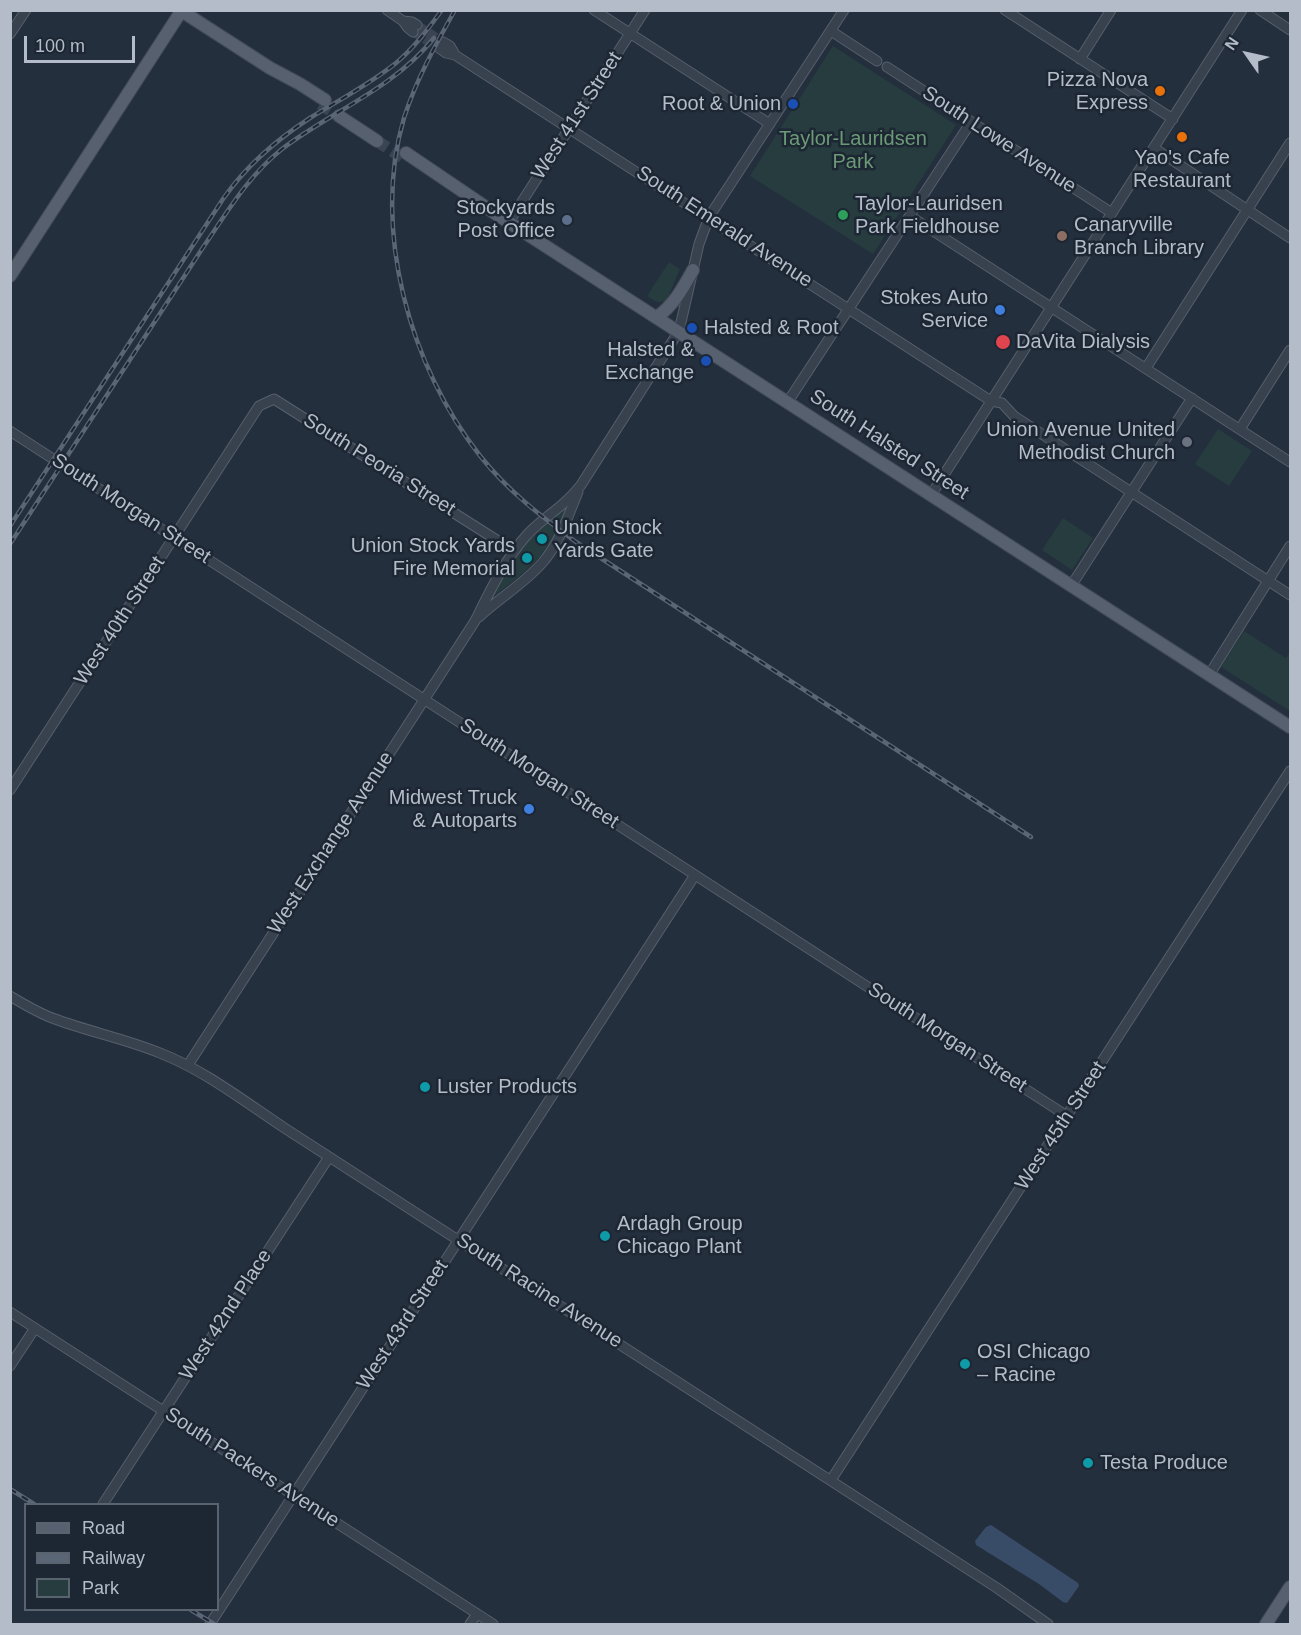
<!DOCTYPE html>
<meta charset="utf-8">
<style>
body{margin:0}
#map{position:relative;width:1301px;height:1635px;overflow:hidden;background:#242f3e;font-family:Helvetica,sans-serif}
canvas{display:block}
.frame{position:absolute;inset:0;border:12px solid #b4bcc9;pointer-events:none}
.legend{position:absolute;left:24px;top:1503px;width:195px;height:108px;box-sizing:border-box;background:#1d2633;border:2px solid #59626f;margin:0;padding:8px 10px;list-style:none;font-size:18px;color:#b4bcc9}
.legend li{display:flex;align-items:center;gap:12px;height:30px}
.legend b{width:30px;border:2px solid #59626f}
.north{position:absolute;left:1217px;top:24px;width:60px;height:60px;-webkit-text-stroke:4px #1d2633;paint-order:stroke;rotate:304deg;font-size:16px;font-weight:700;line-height:24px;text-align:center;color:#b4bcc9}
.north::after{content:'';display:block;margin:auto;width:21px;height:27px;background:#b4bcc9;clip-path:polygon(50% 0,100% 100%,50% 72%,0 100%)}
.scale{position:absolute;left:24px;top:36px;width:111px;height:27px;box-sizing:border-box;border:3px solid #b4bcc9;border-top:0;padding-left:8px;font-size:18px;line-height:21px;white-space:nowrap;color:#b4bcc9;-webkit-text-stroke:4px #1d2633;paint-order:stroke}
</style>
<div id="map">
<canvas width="1301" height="1635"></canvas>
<div class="frame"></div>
<ul class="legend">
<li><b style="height:8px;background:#56606e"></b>Road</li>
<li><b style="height:8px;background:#5a6575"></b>Railway</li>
<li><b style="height:16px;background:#263c3f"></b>Park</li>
</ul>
<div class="north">N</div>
<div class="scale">100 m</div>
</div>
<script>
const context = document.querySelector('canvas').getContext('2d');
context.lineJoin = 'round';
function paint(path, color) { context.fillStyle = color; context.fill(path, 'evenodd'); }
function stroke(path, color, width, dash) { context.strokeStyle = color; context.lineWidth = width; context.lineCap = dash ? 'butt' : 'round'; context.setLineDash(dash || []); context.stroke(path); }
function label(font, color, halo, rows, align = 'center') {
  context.font = font + ' Helvetica,sans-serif'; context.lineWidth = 5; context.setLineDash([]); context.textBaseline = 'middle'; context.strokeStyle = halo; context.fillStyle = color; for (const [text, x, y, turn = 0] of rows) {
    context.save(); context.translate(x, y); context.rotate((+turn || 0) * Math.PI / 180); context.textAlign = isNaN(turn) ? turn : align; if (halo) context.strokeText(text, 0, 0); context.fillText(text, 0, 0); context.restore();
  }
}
const green = new Path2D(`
 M833,46L956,125L873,254L750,176Z
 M669,262L680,269L667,300C659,305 653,300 647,296Z
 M1218,429L1252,451L1229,486L1195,464Z
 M561,510H564L565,511C548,554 533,566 498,593L495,595L493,594L523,546Z
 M1063,518L1093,538L1072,570L1042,550Z
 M1244,631L1286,658L1290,652V711L1221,667Z`);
const water = new Path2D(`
 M991,1525L1078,1583L1079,1586L1067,1603L1063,1602L1039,1584L976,1545L975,1541L986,1527Z`);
const minorTunnel = new Path2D(`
 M417,25L443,42
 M413,32L439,48`);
const majorTunnel = new Path2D(`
 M320,104L339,116
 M377,141L406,160`);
const minor = new Path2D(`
 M387,10L403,21L408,28L413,32
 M594,10L770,124
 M1005,10L1173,119
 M1260,10L1290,30
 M403,21L412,22L417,25
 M831,31L877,61
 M10,34L26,10
 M443,42L450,46L455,55
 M439,48L446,53L455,55L991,401L1002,403L1014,416L1290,595
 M1080,59L1111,10
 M887,67L1112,213
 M1154,148L1290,238
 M910,216L1290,462
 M509,222L645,10
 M1146,368L1290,143
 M787,403L971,122
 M1240,429L1290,350
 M10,431L1067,1116
 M931,495L1242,10
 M1071,586L1192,398
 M479,617C499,598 524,584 543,562C560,542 568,516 578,492
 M1209,675L1290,546
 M10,790L259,406L274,399L514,551
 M10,996C25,1005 40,1014 55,1019C90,1032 126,1039 160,1053C206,1071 245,1102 286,1129L997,1588L1048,1624
 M188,1065L475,621C490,591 504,561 526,536C537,523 552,514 565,502C571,497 576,491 581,485L679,331L699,244L709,217L844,10
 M10,1312L493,1624
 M10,1366L35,1328
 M831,1480L1290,771
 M103,1504L329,1157
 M210,1624L695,875
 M470,1624L477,1614`);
const major = new Path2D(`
 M180,10L270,68L300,84L325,100
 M339,116L377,141
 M406,153L499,216L1290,727
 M10,276L182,10
 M657,317C674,305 683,288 693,270
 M1266,1624L1290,1587`);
const rail = new Path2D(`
 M455,10C436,44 416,80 404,118C371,229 410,368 481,457C508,491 542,517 576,542L1031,837
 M10,526L223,199C246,166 276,140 310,118C339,100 370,84 396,63C414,48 428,29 442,10
 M10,544L202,249C226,214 248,176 282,149C332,111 393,89 434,38
 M10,1489L34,1504
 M191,1610L214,1624`);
const markers = [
 [1160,91,6,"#e8710a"],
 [793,104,6,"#1a4fb4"],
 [1182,137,6,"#e8710a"],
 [843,215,6,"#2e9e5b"],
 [567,220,6,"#5c6f8a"],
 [1062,236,6,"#8d6e63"],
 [1000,310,6,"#3f7fe0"],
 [692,328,6,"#1a4fb4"],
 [1003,342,8,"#e0444e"],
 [706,361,6,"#1a4fb4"],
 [1187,442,6,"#6b7280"],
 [542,539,6,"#0f9aa8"],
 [527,558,6,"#0f9aa8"],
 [529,809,6,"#3f7fe0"],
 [425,1087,6,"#0f9aa8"],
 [605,1236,6,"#0f9aa8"],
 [965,1364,6,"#0f9aa8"],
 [1088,1463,6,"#0f9aa8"]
];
const poiNames = [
 ["Pizza Nova",1148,80,"right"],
 ["Express",1148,103,"right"],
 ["Root & Union",781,104,"right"],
 ["Yao's Cafe",1182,158,"center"],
 ["Restaurant",1182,181,"center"],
 ["Taylor-Lauridsen",855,204],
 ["Park Fieldhouse",855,227],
 ["Stockyards",555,208,"right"],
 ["Post Office",555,231,"right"],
 ["Canaryville",1074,225],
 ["Branch Library",1074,248],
 ["Stokes Auto",988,298,"right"],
 ["Service",988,321,"right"],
 ["Halsted & Root",704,328],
 ["DaVita Dialysis",1016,342],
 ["Halsted &",694,350,"right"],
 ["Exchange",694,373,"right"],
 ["Union Avenue United",1175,430,"right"],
 ["Methodist Church",1175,453,"right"],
 ["Union Stock",554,528],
 ["Yards Gate",554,551],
 ["Union Stock Yards",515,546,"right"],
 ["Fire Memorial",515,569,"right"],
 ["Midwest Truck",517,798,"right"],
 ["& Autoparts",517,821,"right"],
 ["Luster Products",437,1087],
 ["Ardagh Group",617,1224],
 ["Chicago Plant",617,1247],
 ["OSI Chicago",977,1352],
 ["– Racine",977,1375],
 ["Testa Produce",1100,1463]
];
const streetNames = [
 ["West 41st Street",577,116,-57],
 ["South Lowe Avenue",999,140,33],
 ["South Emerald Avenue",724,227,33],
 ["South Halsted Street",889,445,33],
 ["South Peoria Street",379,465,32],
 ["South Morgan Street",131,509,33],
 ["West 40th Street",120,621,-57],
 ["South Morgan Street",539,774,33],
 ["West Exchange Avenue",331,843,-57],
 ["South Morgan Street",947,1038,33],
 ["West 45th Street",1061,1126,-57],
 ["South Racine Avenue",539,1291,33],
 ["West 42nd Place",226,1315,-57],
 ["West 43rd Street",403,1325,-57],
 ["South Packers Avenue",252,1468,33]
];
const parkNames = [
 ["Taylor-Lauridsen",853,139],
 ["Park",853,162]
];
paint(green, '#263c3f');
paint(water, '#394c67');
stroke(minorTunnel, '#3a4453', 9, [9, 4.5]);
stroke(majorTunnel, '#3a4453', 12, [12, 6]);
stroke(minor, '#565f6c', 11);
stroke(major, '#414a57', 14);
stroke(minor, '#38414e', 9);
stroke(major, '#56606e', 12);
stroke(rail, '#5a6575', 4.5);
stroke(rail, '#1d2633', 2, [7]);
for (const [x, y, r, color] of markers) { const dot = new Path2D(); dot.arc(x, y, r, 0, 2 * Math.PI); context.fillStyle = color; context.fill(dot); stroke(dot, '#1d2633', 2); }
label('20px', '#b4bcc9', '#1d2633', poiNames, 'left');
label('20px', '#b4bcc9', '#1d2633', streetNames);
label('20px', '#6b9a76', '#1d2633', parkNames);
</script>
